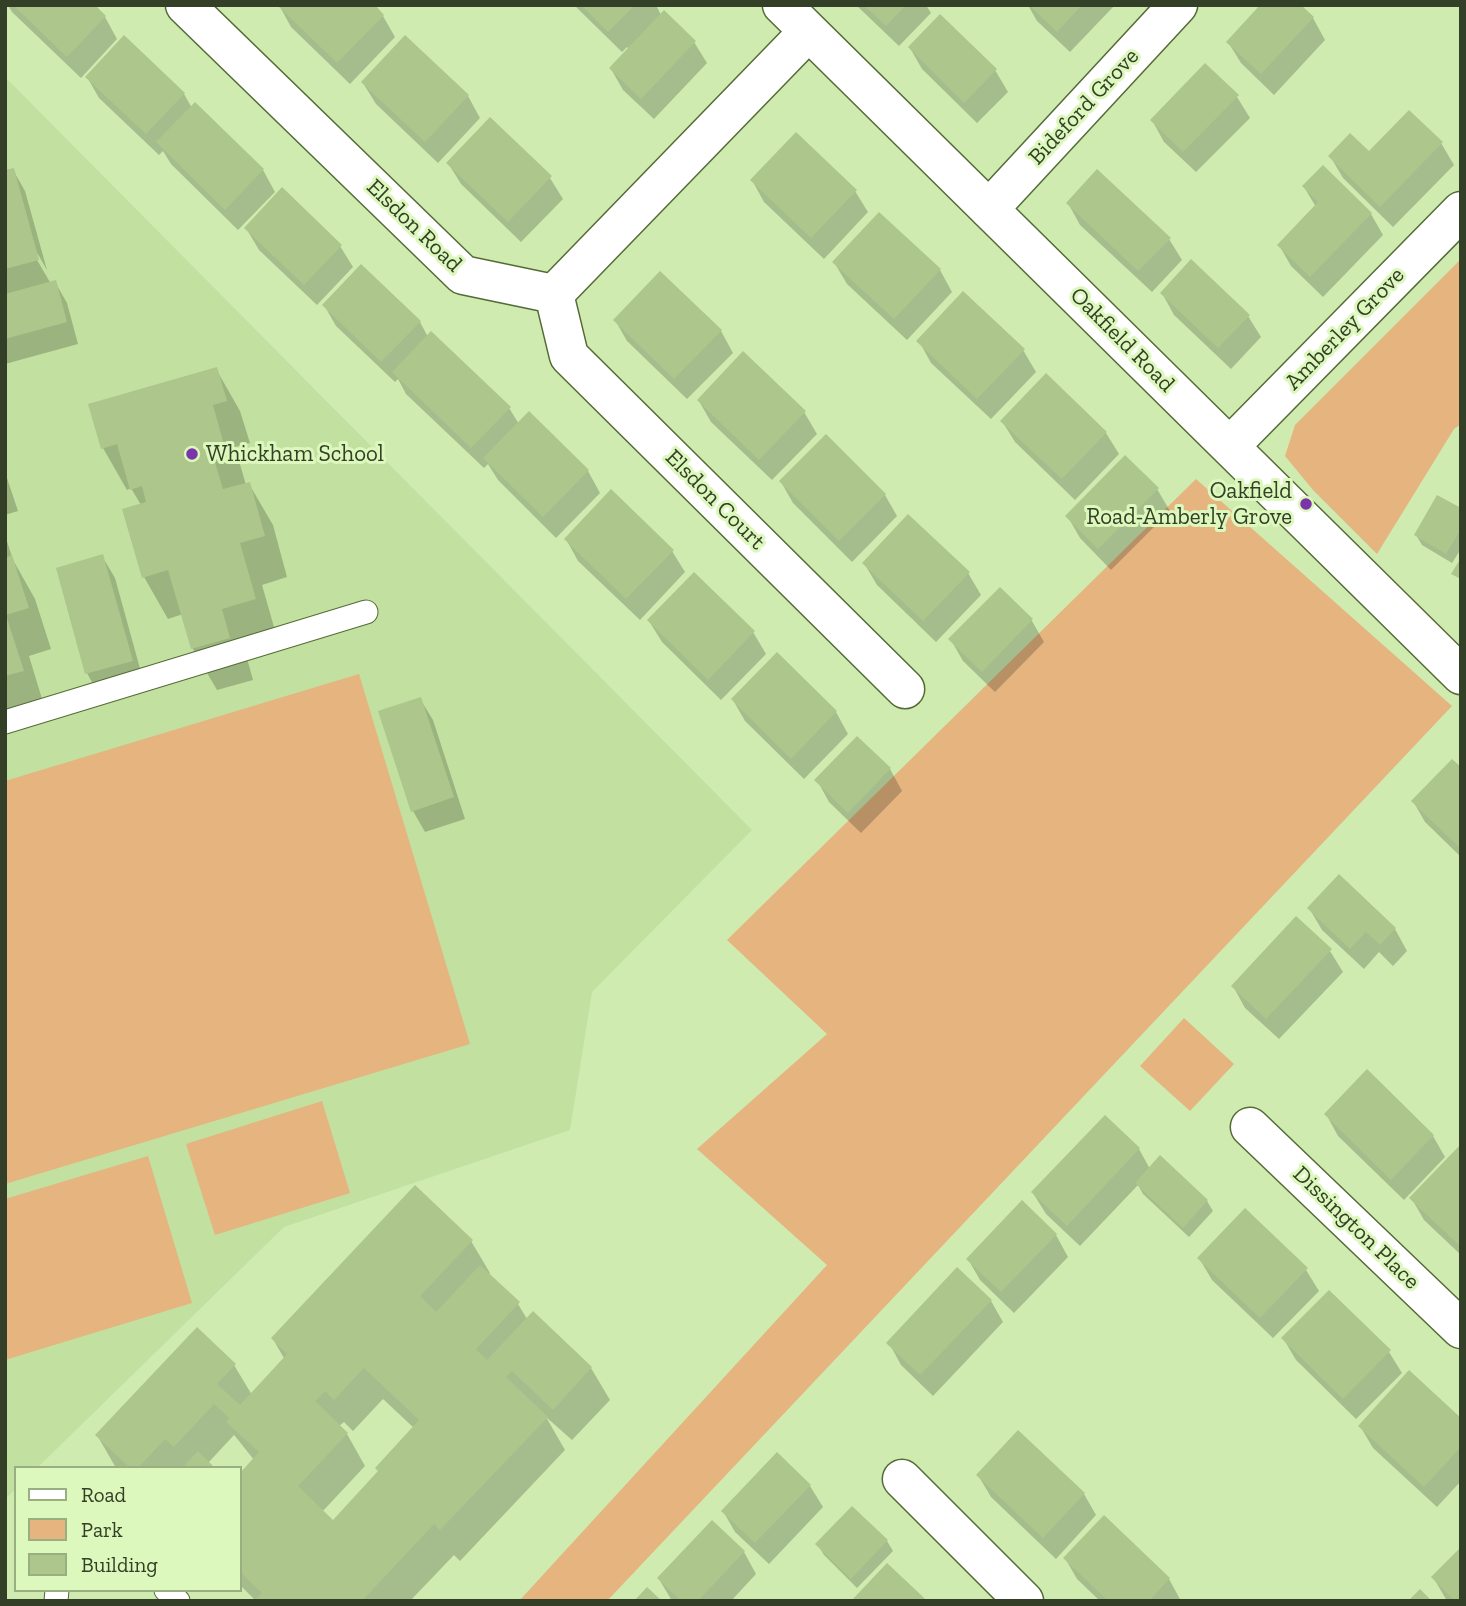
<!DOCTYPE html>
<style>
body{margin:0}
#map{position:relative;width:1466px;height:1606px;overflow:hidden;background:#cfebb0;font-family:"Zilla Slab",serif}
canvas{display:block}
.frame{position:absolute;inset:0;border:7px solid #343f28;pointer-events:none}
.legend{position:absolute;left:14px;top:1466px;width:228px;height:126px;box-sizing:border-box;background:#dcf8bc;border:2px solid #99ae81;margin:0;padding:9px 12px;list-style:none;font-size:21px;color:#343f28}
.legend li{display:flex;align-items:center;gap:14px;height:35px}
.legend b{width:35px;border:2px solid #99ae81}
</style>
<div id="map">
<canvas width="1466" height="1606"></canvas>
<div class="frame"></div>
<ul class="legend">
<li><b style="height:9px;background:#fff"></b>Road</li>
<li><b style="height:19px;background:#e5b47f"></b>Park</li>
<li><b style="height:19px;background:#acc68c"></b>Building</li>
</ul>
</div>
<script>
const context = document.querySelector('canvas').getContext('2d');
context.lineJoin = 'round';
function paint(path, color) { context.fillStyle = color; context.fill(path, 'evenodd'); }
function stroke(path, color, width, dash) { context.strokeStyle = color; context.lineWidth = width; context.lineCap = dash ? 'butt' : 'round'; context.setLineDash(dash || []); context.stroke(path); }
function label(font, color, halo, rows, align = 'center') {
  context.font = font + ' "Zilla Slab",serif'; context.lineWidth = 6; context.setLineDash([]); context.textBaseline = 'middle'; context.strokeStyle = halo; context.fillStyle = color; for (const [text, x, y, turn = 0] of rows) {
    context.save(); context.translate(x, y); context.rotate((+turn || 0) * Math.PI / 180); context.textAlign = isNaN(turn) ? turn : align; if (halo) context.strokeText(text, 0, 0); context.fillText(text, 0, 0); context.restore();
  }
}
const built = new Path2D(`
 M5,77L752,830L592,992L570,1130L284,1227L37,1468H16V1489L5,1499Z`);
const green = new Path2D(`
 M1461,259V424L1454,429L1377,554L1313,490L1285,456L1295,425Z
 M1196,479L1452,706L607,1601H519L827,1265L697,1149L827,1034L727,940Z
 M359,674L470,1044L5,1184V781Z
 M1184,1018L1234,1064L1190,1111L1140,1066Z
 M322,1101L350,1193L215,1235L186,1144Z
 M148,1156L192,1303L5,1360V1199Z`);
const shadow = new Path2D(`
 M8,5H92L105,17L117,39L81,78L12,12Z
 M279,5L383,16L395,37L350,84L291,27Z
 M574,5H656L661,15L694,42L707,63L654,119L623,90L611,69L629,49L627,47L622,52Z
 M856,5H926L931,13L899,46Z
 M1028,5H1115L1070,52L1037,21Z
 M1299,5L1313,18L1325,40L1274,95L1241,63L1228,42Z
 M910,48L995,70L1008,92L977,123L922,69Z
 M87,77L184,94L192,108L195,104L263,170L275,192L238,230L171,164L163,151L159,155L99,98Z
 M363,83L468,96L480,118L438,163L376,104Z
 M1237,97L1250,118L1196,172L1164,142L1152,120Z
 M1441,143L1454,165L1393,227L1343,178L1330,156L1369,154Z
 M448,163L550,178L563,199L521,242L461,184Z
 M13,170L25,191L47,270L36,251L33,253L51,284L55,282L67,303L78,344L5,364V172Z
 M752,180L855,191L868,212L824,259L764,202Z
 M1304,187L1371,214L1383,235L1323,297L1291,266L1279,245L1316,207Z
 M1068,203L1169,239L1182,260L1152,292L1080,225Z
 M246,228L340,246L353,267L317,305L259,250Z
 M834,262L940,270L952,292L907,340L847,284Z
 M1162,293L1248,316L1261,337L1231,369L1174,315Z
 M324,305L420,322L428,337L509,408L519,424L588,471L600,493L556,538L498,480L488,464L484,468L406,394L398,379L395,382L336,326Z
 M615,320L721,331L733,353L687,399L627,341Z
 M919,341L1023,350L1036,372L991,419L931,363Z
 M216,369L240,411L250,443L235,447L246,485L249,484L273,525L287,577L262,585L278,641L245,651L253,680L217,690L193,649L183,614L168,619L144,577L141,505L131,488L127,490L103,448Z
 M699,401L804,412L817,434L772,480L711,422Z
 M1002,421L1106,433L1119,454L1075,500L1015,442Z
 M5,472L18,511L5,515Z
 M781,482L885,495L897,516L852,562L793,503Z
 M1157,489L1170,511L1111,570L1080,538L1068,517Z
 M1461,510V549L1452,563L1422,545L1416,535Z
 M5,535L13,560L35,599L51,649L29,656L46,712L5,725Z
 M566,539L672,551L685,572L640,620L578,561Z
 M102,556L115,578L144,683L99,695L87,673Z
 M864,563L968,573L981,595L936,642L877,585Z
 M1000,590L1032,621L1044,642L995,692L963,661L951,640Z
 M649,621L753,632L766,654L721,700L662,642Z
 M777,654L836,712L848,734L804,779L745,721L733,700Z
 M420,699L433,720L465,819L425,832L413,811Z
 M890,769L902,791L861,833L829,802L817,780Z
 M1461,770V857L1425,822L1413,801Z
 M1339,877L1395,929L1407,951L1393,966L1379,952L1364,969L1322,930L1309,908Z
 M1330,951L1343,972L1279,1039L1245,1008L1233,986Z
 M1326,1114L1433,1136L1445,1157L1404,1200L1338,1136Z
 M1105,1117L1139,1149L1150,1169L1207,1201L1213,1211L1189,1237L1143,1194L1138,1185L1080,1246L1046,1214L1033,1193Z
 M1461,1146V1255L1424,1220L1412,1199Z
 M1056,1235L1068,1257L1014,1313L980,1280L968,1259Z
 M471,1241L490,1273L488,1275L518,1304L527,1319L533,1314L591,1368L610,1400L572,1440L546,1417L565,1450L460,1561L454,1555L410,1601H256L240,1585V1475L254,1460L239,1441L234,1435L208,1463L213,1468H116L97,1435L234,1365L252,1395L285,1360L273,1339ZM383,1399L414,1428L379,1473L333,1522L322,1512L365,1466L347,1434L339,1426L344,1422L353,1431Z
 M1199,1258L1306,1270L1319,1291L1273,1338L1212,1280Z
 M991,1301L1003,1322L933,1396L901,1365L889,1343Z
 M1283,1338L1389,1352L1402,1373L1356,1419L1296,1360Z
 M1461,1421V1481L1437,1507L1373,1448L1360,1426Z
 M978,1475L1084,1494L1096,1515L1056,1559L991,1497Z
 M810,1486L823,1507L769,1564L735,1532L723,1511Z
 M712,1523L744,1552L756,1574L731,1601H672L659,1579Z
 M887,1541L893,1551L857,1588L824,1555L818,1545Z
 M1065,1558L1169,1579L1181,1601H1100L1077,1579Z
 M1433,1577L1461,1601H1447Z`);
const building = new Path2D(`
 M13,5H95L106,16L67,57Z
 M277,5H375L384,15L337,63Z
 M581,5H635L608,32Z
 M864,5H906L886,26Z
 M1029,5H1082L1057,32Z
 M1260,5H1301L1314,17L1261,74L1226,42Z
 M664,10L696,41L641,99L609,68Z
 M940,14L997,69L964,103L908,47Z
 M124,35L185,93L146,134L85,77Z
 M405,35L469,95L425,142L361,82Z
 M1205,63L1239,95L1183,152L1150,120Z
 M195,102L264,169L225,210L156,142Z
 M1409,110L1443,142L1380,207L1328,156L1350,133L1369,151Z
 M490,117L552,176L508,222L446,163Z
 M796,132L857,190L811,238L750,180Z
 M1323,165L1372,213L1310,277L1277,245L1318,202L1302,186Z
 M14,168L39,260L5,269V170Z
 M1097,169L1171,238L1138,271L1066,203Z
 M282,187L342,245L304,285L244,228Z
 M879,212L941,269L894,319L832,262Z
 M1191,259L1250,315L1218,348L1160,293Z
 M361,264L421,321L381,362L322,305Z
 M660,271L722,330L674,379L613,320Z
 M56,280L67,322L5,339V294Z
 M963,291L1025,349L977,399L916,341Z
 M431,331L511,407L471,448L392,372Z
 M743,351L806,411L759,460L697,400Z
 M217,367L227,401L213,405L226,452L213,456L223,489L250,482L265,536L240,543L256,599L222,609L230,638L191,649L168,570L142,578L122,509L146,502L142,486L130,490L117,444L101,449L88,404Z
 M1046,373L1107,432L1062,479L1000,421Z
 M529,411L589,470L543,517L483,458Z
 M826,434L886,494L839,541L779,481Z
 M1125,455L1159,488L1098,549L1065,516Z
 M611,489L674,550L626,599L564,539Z
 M1437,495L1461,508V529L1446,554L1414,535Z
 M908,514L970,572L923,621L862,563Z
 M103,554L133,661L85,674L56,568Z
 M12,555L29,608L6,615L24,671L5,676V558Z
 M1461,558V579L1451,574Z
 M694,572L755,631L708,680L647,620Z
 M1000,587L1033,619L982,672L948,639Z
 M777,652L837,711L791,759L731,699Z
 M421,697L454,797L411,812L378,711Z
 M857,736L891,768L848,813L814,780Z
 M1452,759L1461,767V849L1411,801Z
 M1339,874L1396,928L1380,945L1366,932L1350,949L1307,908Z
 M1296,916L1332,949L1266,1019L1231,986Z
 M1367,1069L1434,1135L1391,1180L1324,1114Z
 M1105,1115L1140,1148L1067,1226L1031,1192Z
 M1461,1144V1247L1409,1198Z
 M1160,1155L1208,1200L1183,1228L1135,1183Z
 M415,1185L473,1240L420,1296L436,1312L480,1265L520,1302L476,1349L487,1360L533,1311L592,1367L553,1410L512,1371L506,1377L548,1417L440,1530L434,1524L362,1601H254L262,1593L240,1572V1473L259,1452L226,1422L229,1418L214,1404L174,1447L165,1439L138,1468H130L95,1435L197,1327L236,1364L217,1384L240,1405L287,1354L271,1338ZM364,1368L419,1420L375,1468L378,1471L333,1520L298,1486L348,1433L315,1401L325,1391L334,1400Z
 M1022,1200L1057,1234L1001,1292L966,1259Z
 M1245,1208L1308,1268L1260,1318L1197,1258Z
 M957,1267L992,1300L920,1375L886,1343Z
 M1329,1290L1391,1350L1343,1399L1281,1338Z
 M1409,1370L1461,1418V1447L1424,1487L1358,1426Z
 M1018,1430L1085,1493L1043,1538L976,1475Z
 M198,1451L215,1468H182Z
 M777,1452L811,1485L755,1543L721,1511Z
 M852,1506L888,1540L851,1579L815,1544Z
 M1104,1515L1170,1578L1149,1601H1108L1063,1558Z
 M712,1520L745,1551L698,1601H681L657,1578Z
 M1461,1547V1601H1455L1431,1577Z
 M887,1563L920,1594L927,1601H851Z
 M647,1587L662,1601H634Z
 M1420,1589L1432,1601H1408Z`);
const service = new Path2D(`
 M5,722L366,612
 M166,1590L178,1601
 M56,1601L57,1590`);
const minor = new Path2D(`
 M185,5L463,275L554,294L808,32
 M989,209L1178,5
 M554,294L569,356L905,689
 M1230,446L1461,211
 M1250,1127L1461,1329
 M902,1479L1024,1601`);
const tertiary = new Path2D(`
 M782,5L1461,675`);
const markers = [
 [192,454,7,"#7935a9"],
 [1306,504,7,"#7935a9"]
];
const streetNames = [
 ["Bideford Grove",1084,107,-47],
 ["Elsdon Road",414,226,44],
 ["Amberley Grove",1345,329,-46],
 ["Oakfield Road",1122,340,45],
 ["Elsdon Court",715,500,45],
 ["Dissington Place",1356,1228,44]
];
const poiNames = [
 ["Whickham School",206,454],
 ["Oakfield",1292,491,"right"],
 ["Road-Amberly Grove",1292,517,"right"]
];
paint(built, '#c2e09f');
paint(green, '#e5b47f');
paint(shadow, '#0003');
paint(building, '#acc68c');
stroke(service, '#546b36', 25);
stroke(minor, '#546b36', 41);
stroke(tertiary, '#546b36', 41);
stroke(service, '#fff', 23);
stroke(minor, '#fff', 38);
stroke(tertiary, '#fff', 38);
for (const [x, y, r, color] of markers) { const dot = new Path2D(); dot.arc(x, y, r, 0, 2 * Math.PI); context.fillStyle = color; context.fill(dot); stroke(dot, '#dcf8bc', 2.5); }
label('23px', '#343f28', '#dcf8bc', streetNames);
label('23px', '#343f28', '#dcf8bc', poiNames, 'left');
</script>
